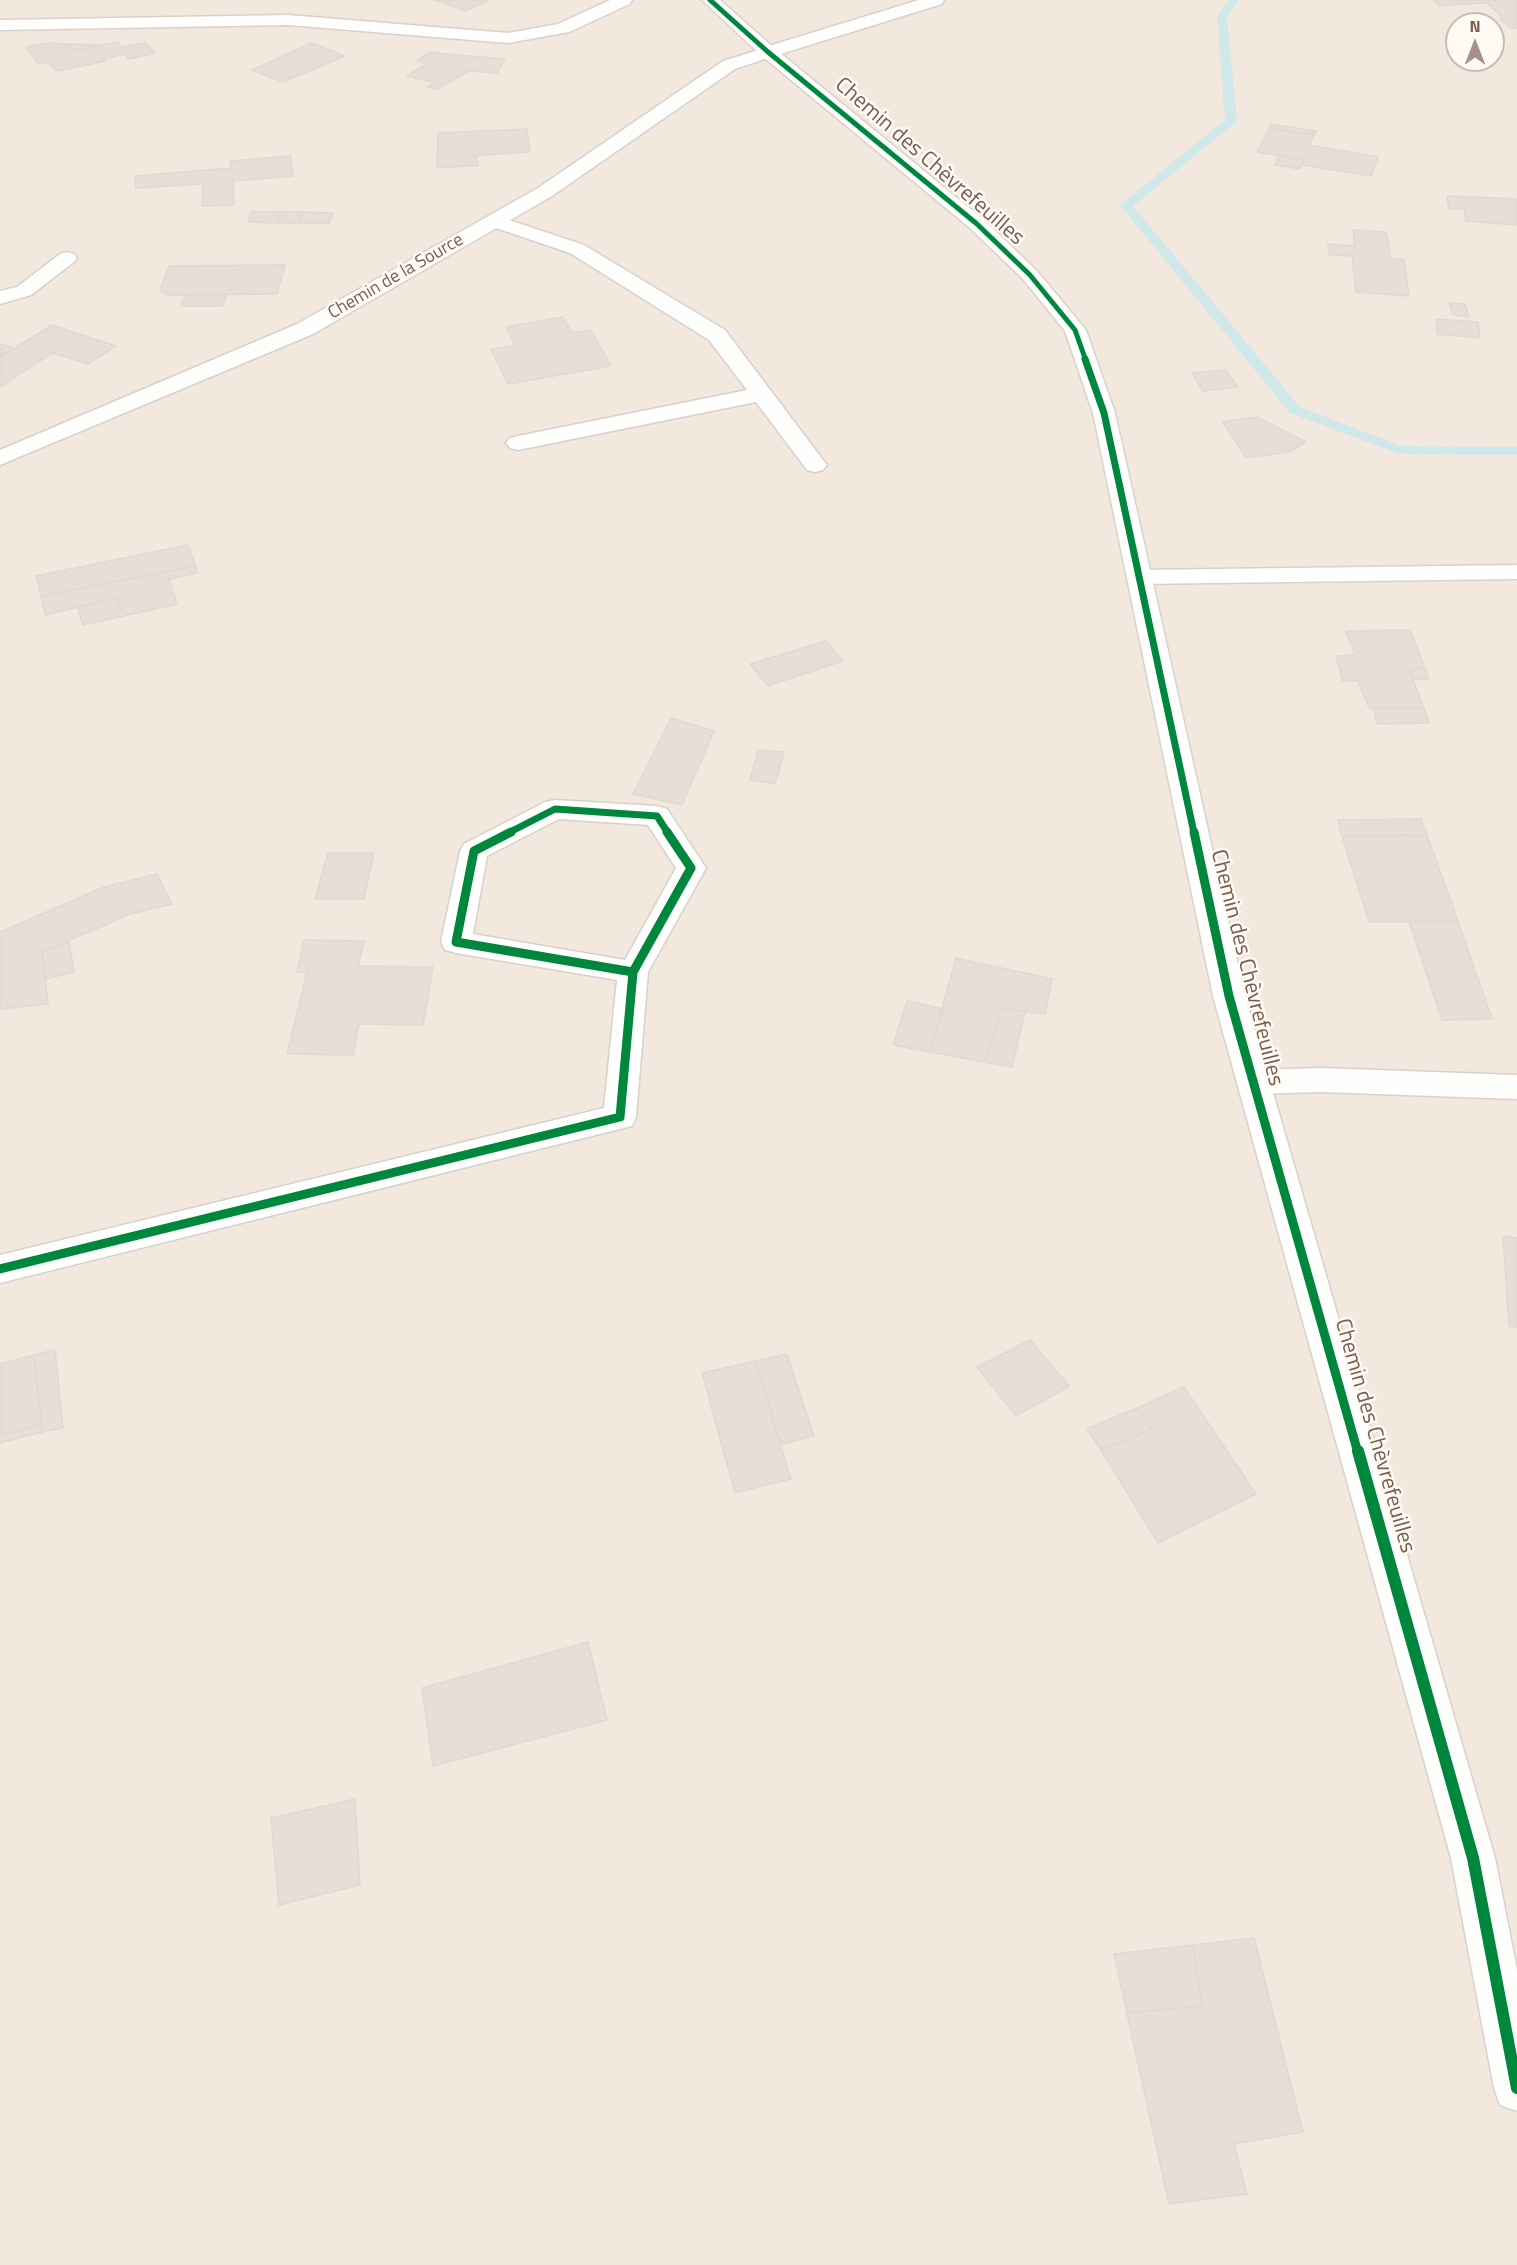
<!DOCTYPE html>
<meta charset="utf-8">
<style>
body{margin:0}
#map{position:relative;width:1517px;height:2265px;overflow:hidden;background:#f9f5f0;font-family:"Titillium Web",sans-serif}
canvas{display:block}
.north{position:absolute;left:1445px;top:12px;width:60px;height:60px;box-sizing:border-box;background:#fffaf3;border:2px solid #cabbb1;border-radius:50%;rotate:0deg;font-size:16px;font-weight:700;line-height:24px;text-align:center;color:#7a5c4d}
.north::after{content:'';display:block;margin:auto;width:21px;height:27px;background:#a69286;clip-path:polygon(50% 0,100% 100%,50% 72%,0 100%)}
</style>
<div id="map">
<canvas width="1517" height="2265"></canvas>
<div class="north">N</div>
</div>
<script>
const context = document.querySelector('canvas').getContext('2d');
context.lineJoin = 'round';
function paint(path, color) { context.fillStyle = color; context.fill(path, 'evenodd'); }
function stroke(path, color, width, dash) { context.strokeStyle = color; context.lineWidth = width; context.lineCap = dash ? 'butt' : 'round'; context.setLineDash(dash || []); context.stroke(path); }
function label(font, color, halo, rows, align = 'center') {
  context.font = font + ' "Titillium Web",sans-serif'; context.lineWidth = 5; context.setLineDash([]); context.textBaseline = 'middle'; context.strokeStyle = halo; context.fillStyle = color; for (const [text, x, y, turn = 0] of rows) {
    context.save(); context.translate(x, y); context.rotate((+turn || 0) * Math.PI / 180); context.textAlign = isNaN(turn) ? turn : align; if (halo) context.strokeText(text, 0, 0); context.fillText(text, 0, 0); context.restore();
  }
}
const residential = new Path2D(`
 M0,0H1517V2265H0ZM1457,24H1493V60H1457Z`);
const stream = new Path2D(`
 M1229,0H1239L1227,17L1237,121L1133,206L1300,407L1401,446L1517,447V455L1399,454L1290,413L1120,205L1225,120L1217,17Z`);
const building = new Path2D(`
 M434,0H489L466,11Z
 M1433,0H1459L1463,4L1439,6Z
 M1459,0H1517V28H1510L1500,19H1504L1487,3L1463,4Z
 M118,42L122,47L145,43L155,53L128,59L125,54L104,59L106,61L57,71L48,62L39,64L26,47L49,43L69,44L75,51Z
 M312,43L345,56L283,82L252,70Z
 M69,44L101,45L75,51Z
 M431,52L445,54L505,59L497,73L469,71L437,89L427,87L435,83L407,76L427,64L416,61Z
 M1271,124L1316,131L1314,135L1269,128Z
 M1269,128L1314,135L1309,145L1378,157L1371,176L1302,165L1304,160L1257,152Z
 M527,129L530,152L467,156V166L437,168L438,133Z
 M291,156L293,176L233,181L234,205L202,206L203,184L136,188L135,176L231,168L230,161Z
 M467,156H477L478,166H467Z
 M1279,156L1304,160L1300,169L1275,165Z
 M1447,196L1517,199V225L1466,221L1464,209H1449Z
 M251,212H280V223L248,222Z
 M280,212H302L299,223H280Z
 M302,212L333,213L329,223H299Z
 M1353,230L1386,232L1391,259H1404L1409,296L1356,292L1352,256L1329,255L1328,244L1355,246Z
 M285,265L277,294L168,295L160,291L169,266Z
 M227,294L223,306H181L185,295Z
 M1449,303L1465,304L1469,317L1453,315Z
 M563,317L572,333L591,330L611,366L508,384L491,349L515,346L506,327Z
 M1436,319L1478,322L1480,338L1437,334Z
 M52,325L116,346L88,364L52,353L0,387V355L15,348Z
 M0,344L15,348L2,356L0,355Z
 M1226,370L1238,387L1203,391L1192,373Z
 M1257,417L1306,442L1289,452L1246,458L1223,422Z
 M188,545L196,566L41,596L36,576Z
 M196,566L197,573L169,579L177,604L124,616L117,598L45,615L41,596Z
 M117,598L124,616L83,625L77,607Z
 M1410,630L1425,668L1409,669L1424,708H1369L1358,681H1343L1336,656L1355,655L1346,631Z
 M826,641L843,661L768,686L750,664Z
 M1425,668L1429,679H1413L1409,669Z
 M1373,708H1424L1429,723L1377,724Z
 M671,718L714,731L682,805L633,794Z
 M758,750L784,752L775,784L750,780Z
 M1421,819L1427,835L1342,836L1338,820Z
 M1427,835L1458,921L1369,922L1342,836Z
 M328,853H374L364,899H315Z
 M157,874L172,904L130,914L42,952L48,1004L0,1009V932L104,887Z
 M1458,921L1492,1019L1442,1020L1409,922Z
 M69,940L74,972L45,979L42,952Z
 M304,940L364,941L358,966L433,967L423,1025L359,1024L353,1055L287,1054L307,972H297Z
 M956,958L1052,979L1045,1014L1002,1008L985,1062L930,1052Z
 M907,1001L943,1009L930,1052L893,1045Z
 M1002,1008L1025,1011L1012,1067L985,1062Z
 M1503,1236L1517,1238V1327L1509,1326Z
 M1030,1340L1069,1386L1016,1416L977,1367Z
 M55,1350L63,1428L42,1432L34,1355Z
 M787,1354L814,1436L781,1444L755,1361Z
 M34,1355L42,1424L0,1435V1364Z
 M755,1361L791,1479L735,1493L702,1373Z
 M1184,1387L1256,1494L1158,1543L1101,1450L1152,1429L1137,1408Z
 M1137,1408L1152,1429L1101,1450L1087,1429Z
 M42,1424V1432L0,1443V1435Z
 M588,1642L607,1720L433,1766L422,1688Z
 M355,1799L360,1885L279,1905L271,1818Z
 M1254,1938L1303,2132L1234,2144L1247,2194L1169,2204L1127,2013L1202,2006L1193,1945Z
 M1193,1945L1202,2006L1127,2013L1114,1954Z`);
const lane = new Path2D(`
 M919,0H944L942,4L774,56H762L759,52L762,48Z
 M494,215L584,245L725,330L823,460L827,465L823,470L815,472L807,470L756,402L518,450L510,448L506,443L510,438L518,436L747,390L709,340L570,253L487,225L484,221L487,217Z`);
const street = new Path2D(`
 M610,0H632L630,4L569,32L508,43L288,25L0,30V20L288,15L508,33L558,24Z
 M768,47L774,48L777,52L774,56L735,69L552,196L313,334L0,465V450L297,324L538,188L723,61Z
 M67,252L74,254L77,258L74,262L31,295L0,304V291L17,287L60,254Z
 M1517,565V579L1139,584L1130,582L1127,577L1130,572L1139,570Z
 M555,800L657,806L667,809L706,868L648,972L636,1117L632,1126L0,1283V1255L604,1108L617,980L456,953L445,950L441,942L460,851L464,844L545,802ZM559,819L648,825L676,868L625,960L473,934L487,856Z
 M1321,1068L1517,1075V1099L1321,1092L1253,1094L1242,1091L1237,1082L1242,1073L1253,1070Z`);
const secondary = new Path2D(`
 M702,0H720L774,48L984,220L1037,271L1086,330L1115,413L1245,996L1495,1858L1517,1970V2111L1500,2105L1494,2088L1451,1858L1213,996L1093,413L1065,331L1023,279L970,228L762,56Z`);
const cyclewayFar3 = new Path2D(`
 M710,0L768,52L977,224L1030,275L1075,330L1086,361`);
const cyclewayFar2 = new Path2D(`
 M1085,359L1104,413L1194,833
 M508,833L555,809L657,816L668,833`);
const cyclewayFar1 = new Path2D(`
 M511,832L474,851L456,942L633,972
 M1194,832L1229,996L1358,1453
 M633,972L691,868L667,832
 M0,1269L620,1117L633,972`);
const cycleway = new Path2D(`
 M1358,1451L1473,1858L1517,2088`);
const farStreetnames = [
 ["Chemin de la Source",396,277,-30]
];
const streetNames = [
 ["Chemin des Chèvrefeuilles",929,162,41],
 ["Chemin des Chèvrefeuilles",1246,968,76],
 ["Chemin des Chèvrefeuilles",1374,1436,74]
];
paint(residential, '#f2e8de');
paint(stream, '#d0e8ea');
paint(building, '#e6ded7');
stroke(building, '#e2d8d2', 1.5);
stroke(lane, '#d7d1cb', 3);
stroke(street, '#d7d1cb', 3);
stroke(secondary, '#d9d2cb', 3);
paint(lane, '#fefefd');
paint(street, '#fefefd');
paint(secondary, '#fefefd');
stroke(cyclewayFar3, '#00873e', 5);
stroke(cyclewayFar2, '#00873e', 7);
stroke(cyclewayFar1, '#00873e', 9);
stroke(cycleway, '#00873e', 12);
label('18px', '#7a5c4d', '#fffaf3', farStreetnames);
label('22px', '#7a5c4d', '#fffaf3', streetNames);
</script>
